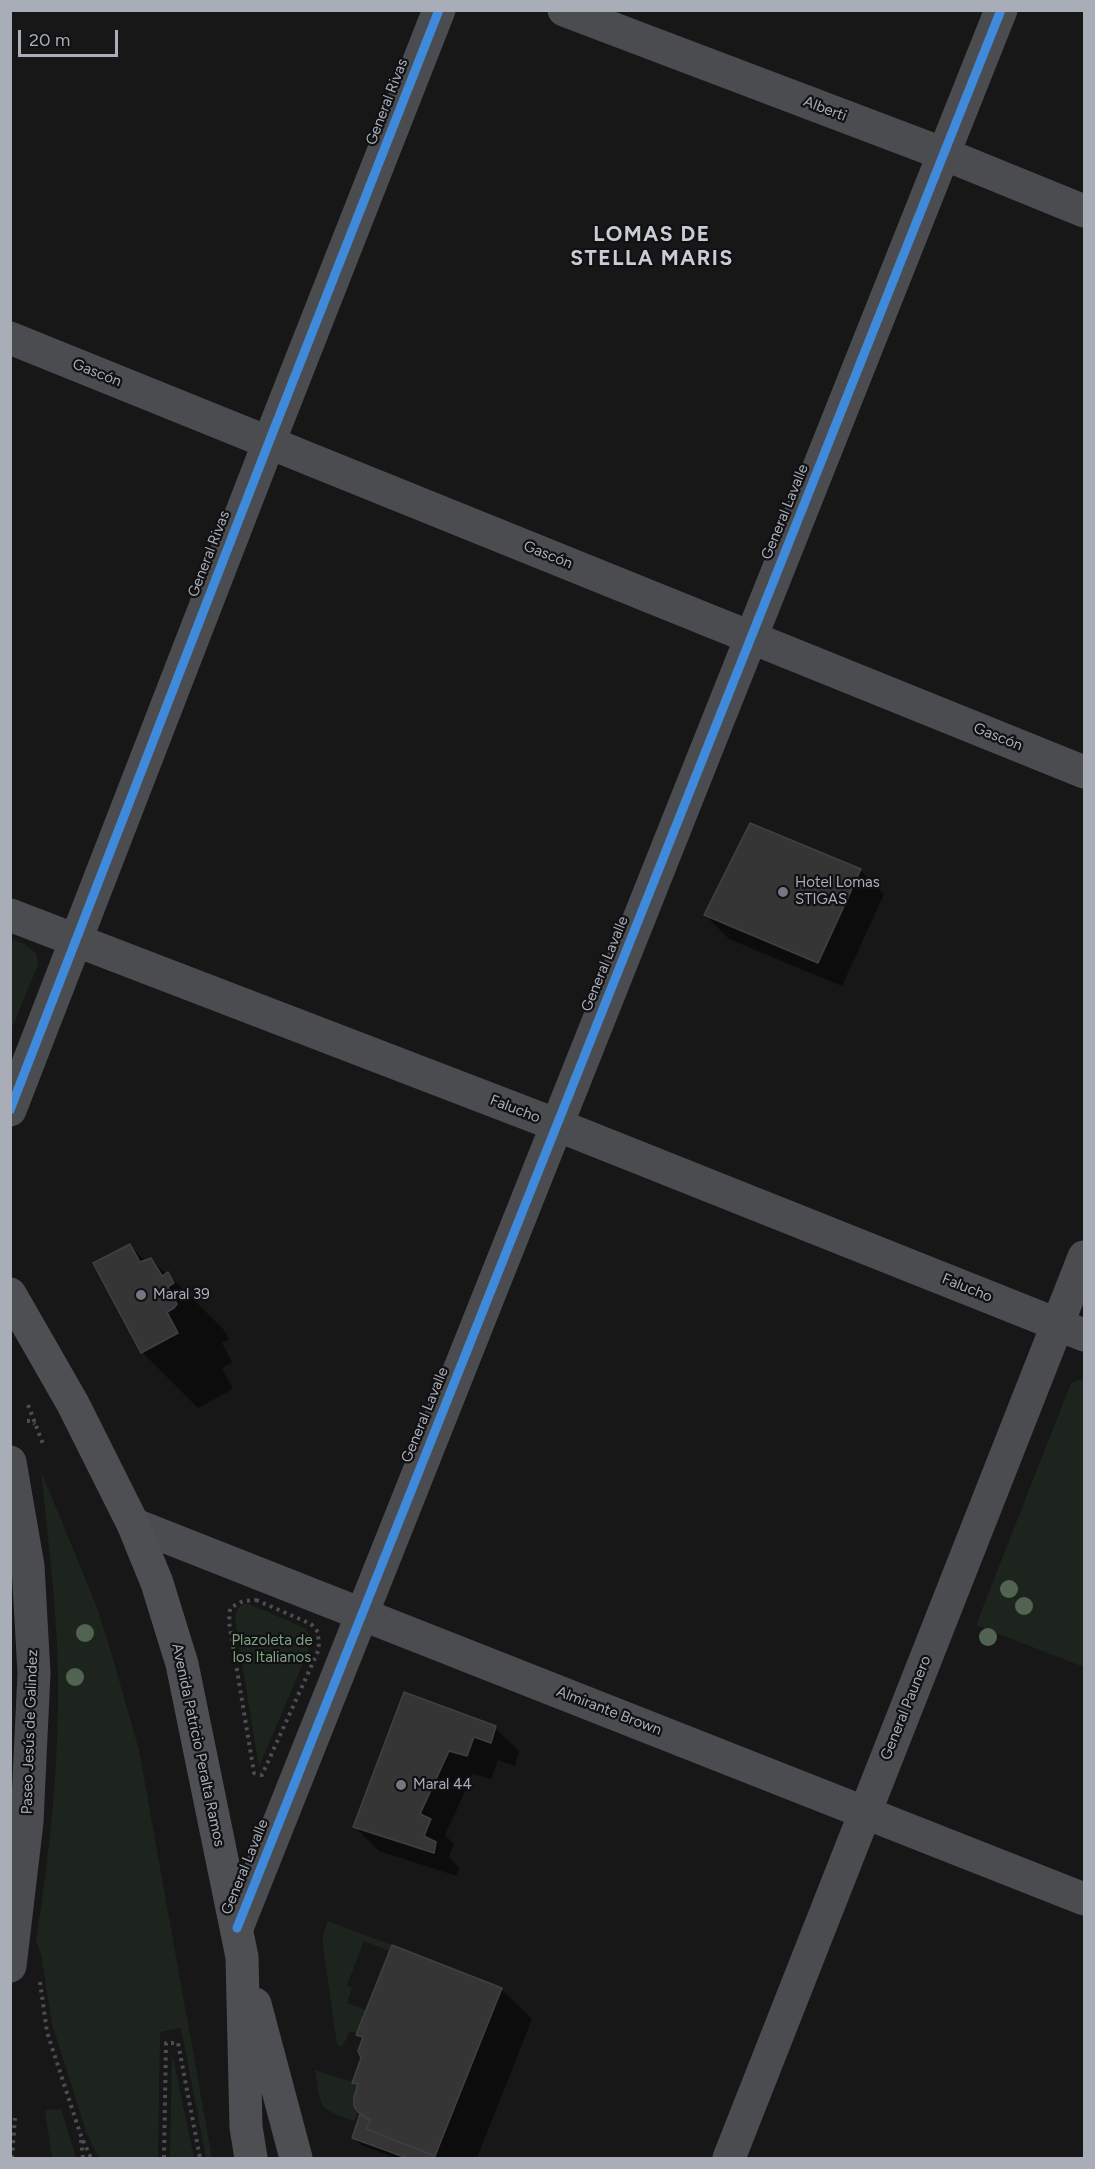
<!DOCTYPE html>
<meta charset="utf-8">
<style>
body{margin:0}
#map{position:relative;width:1095px;height:2169px;overflow:hidden;background:#171717;font-family:Figtree,sans-serif}
canvas{display:block}
.frame{position:absolute;inset:0;border:12px solid #a8adb8;pointer-events:none}
.scale{position:absolute;left:18px;top:30px;width:100px;height:27px;box-sizing:border-box;border:3px solid #a8adb8;border-top:0;padding-left:8px;font-size:18px;line-height:21px;white-space:nowrap;color:#a8adb8;-webkit-text-stroke:4px #111113;paint-order:stroke}
</style>
<div id="map">
<canvas width="1095" height="2169"></canvas>
<div class="frame"></div>
<div class="scale">20 m</div>
</div>
<script>
const context = document.querySelector('canvas').getContext('2d');
context.lineJoin = 'round';
function paint(path, color) { context.fillStyle = color; context.fill(path, 'evenodd'); }
function stroke(path, color, width, dash) { context.strokeStyle = color; context.lineWidth = width; context.lineCap = dash ? 'butt' : 'round'; context.setLineDash(dash || []); context.stroke(path); }
function label(font, color, halo, rows, align = 'center') {
  context.font = font + ' Figtree,sans-serif'; context.lineWidth = 4.5; context.setLineDash([]); context.textBaseline = 'middle'; context.strokeStyle = halo; context.fillStyle = color; for (const [text, x, y, turn = 0] of rows) {
    context.save(); context.translate(x, y); context.rotate((+turn || 0) * Math.PI / 180); context.textAlign = isNaN(turn) ? turn : align; if (halo) context.strokeText(text, 0, 0); context.fillText(text, 0, 0); context.restore();
  }
}
const green = new Path2D(`
 M11,939L24,944L36,953L38,965L11,1030Z
 M1084,1378V1667L976,1625L1071,1383Z
 M41,1471L96,1605L109,1645L139,1750L212,2158H206L181,2028L160,2032L158,2158H99L87,2134L52,2024L41,1954L36,1940C50,1852 59,1765 58,1676C57,1608 48,1540 41,1471Z
 M246,1603L303,1627C311,1634 311,1639 309,1649L259,1767L235,1620C235,1612 238,1606 246,1603Z
 M328,1921L392,1945L389,1951L364,1941L347,1985L352,1988L347,2003L366,2010L357,2033L350,2031L342,2047L337,2045L323,1945V1934Z
 M173,2057L194,2158H170L172,2057Z
 M315,2070L358,2084C354,2094 352,2102 358,2112L354,2121C316,2107 322,2109 315,2070Z
 M61,2109L76,2158H52L45,2110Z`);
const shadow = new Path2D(`
 M860,870L884,894L842,986L729,939L705,915Z
 M130,1245L145,1261L152,1260L167,1275L168,1274L224,1330L229,1339L222,1343L232,1362L222,1368L233,1389L198,1408L142,1352Z
 M405,1694L495,1728L519,1751L515,1766L498,1760L491,1779L473,1774L445,1835L454,1844L449,1857L459,1867L457,1876L379,1851L355,1827Z
 M501,1989L532,2019L477,2158H396L361,2145L354,2138L362,2114L359,2087L354,2082L363,2058L364,2040L358,2034Z`);
const building = new Path2D(`
 M750,823L861,869L818,963L704,915Z
 M130,1244L140,1262L151,1258L162,1276L168,1272L174,1283L168,1287L177,1304L174,1308L167,1312L178,1333L141,1353L93,1263Z
 M404,1692L496,1726L491,1743L474,1737L467,1756L449,1751L420,1814L431,1819L424,1836L436,1842L434,1853L353,1827Z
 M392,1945L502,1988L435,2156L366,2129L370,2120L358,2112L354,2106V2097L358,2084L352,2083L361,2058L358,2051L363,2037L356,2035Z
 M360,2114L370,2120L366,2129L435,2156V2158H407L352,2138Z`);
const path = new Path2D(`
 M28,1405L43,1444
 M27,1421H31L35,1424
 M256,1600L311,1624L318,1632L319,1649L262,1775L254,1773L229,1622L230,1608L243,1601Z
 M40,1982L47,2032L81,2136L91,2158
 M81,2140L83,2158
 M12,2158L15,2118
 M164,2158L166,2043H178L200,2158`);
const minor = new Path2D(`
 M564,10L944,154L1084,211
 M10,338L1084,772
 M10,915L557,1125L1084,1335
 M10,1110L269,442L439,10
 M10,1462L28,1566L34,1673L27,1822L10,1966
 M133,1524L1084,1899
 M237,1928L1001,10
 M729,2158L1084,1257`);
const major = new Path2D(`
 M10,1294L73,1404L133,1524L157,1583L182,1664L242,1957L246,2127L251,2158
 M255,2004L296,2158`);
const cycleway = new Path2D(`
 M10,1110L269,442L439,10
 M237,1928L1001,10`);
const trees = [
 [1009,1589],
 [1024,1606],
 [85,1633],
 [988,1637],
 [75,1677]
];
const markers = [
 [783,892,6,"#757880"],
 [141,1295,6,"#757880"],
 [401,1785,6,"#757880"]
];
const streetNames = [
 ["General Rivas",387,102,-69],
 ["Alberti",825,109,21],
 ["Gascón",97,373,22],
 ["General Lavalle",785,512,-68],
 ["General Rivas",209,554,-69],
 ["Gascón",548,555,22],
 ["Gascón",998,737,22],
 ["General Lavalle",605,964,-68],
 ["Falucho",515,1109,21],
 ["Falucho",967,1288,22],
 ["General Lavalle",425,1415,-68],
 ["General Paunero",906,1708,-68],
 ["Almirante Brown",609,1711,21],
 ["Paseo Jesús de Galindez",30,1732,-88],
 ["Avenida Patricio Peralta Ramos",198,1745,78],
 ["General Lavalle",245,1867,-68]
];
const poiNames = [
 ["Hotel Lomas",795,883],
 ["STIGAS",795,900],
 ["Maral 39",153,1295],
 ["Maral 44",413,1785]
];
const parkNames = [
 ["Plazoleta de",272,1641],
 ["los Italianos",272,1658]
];
const districtNames = [
 ["LOMAS DE",652,235],
 ["STELLA MARIS",652,259]
];
paint(green, '#1d241e');
paint(shadow, '#0007');
paint(building, '#353536');
stroke(building, '#3f4043', 1.5);
stroke(path, '#4d4e52', 4, [3, 4.5]);
stroke(minor, '#4b4c50', 33);
stroke(major, '#4d4f52', 33);
stroke(cycleway, '#408adc', 9);
context.fillStyle = '#506451';
for (const [x, y] of trees) { context.beginPath(); context.arc(x, y, 9, 0, 2 * Math.PI); context.fill(); }
for (const [x, y, r, color] of markers) { const dot = new Path2D(); dot.arc(x, y, r, 0, 2 * Math.PI); context.fillStyle = color; context.fill(dot); stroke(dot, '#111113', 2); }
label('15px', '#a8adb8', '#111113', streetNames);
label('15px', '#a8adb8', '#111113', poiNames, 'left');
label('15px', '#7fa381', '#111113', parkNames);
context.letterSpacing = '1.5px';
label('bold 21px', '#c9ccd4', '#111113', districtNames);
context.letterSpacing = '0px';
</script>
